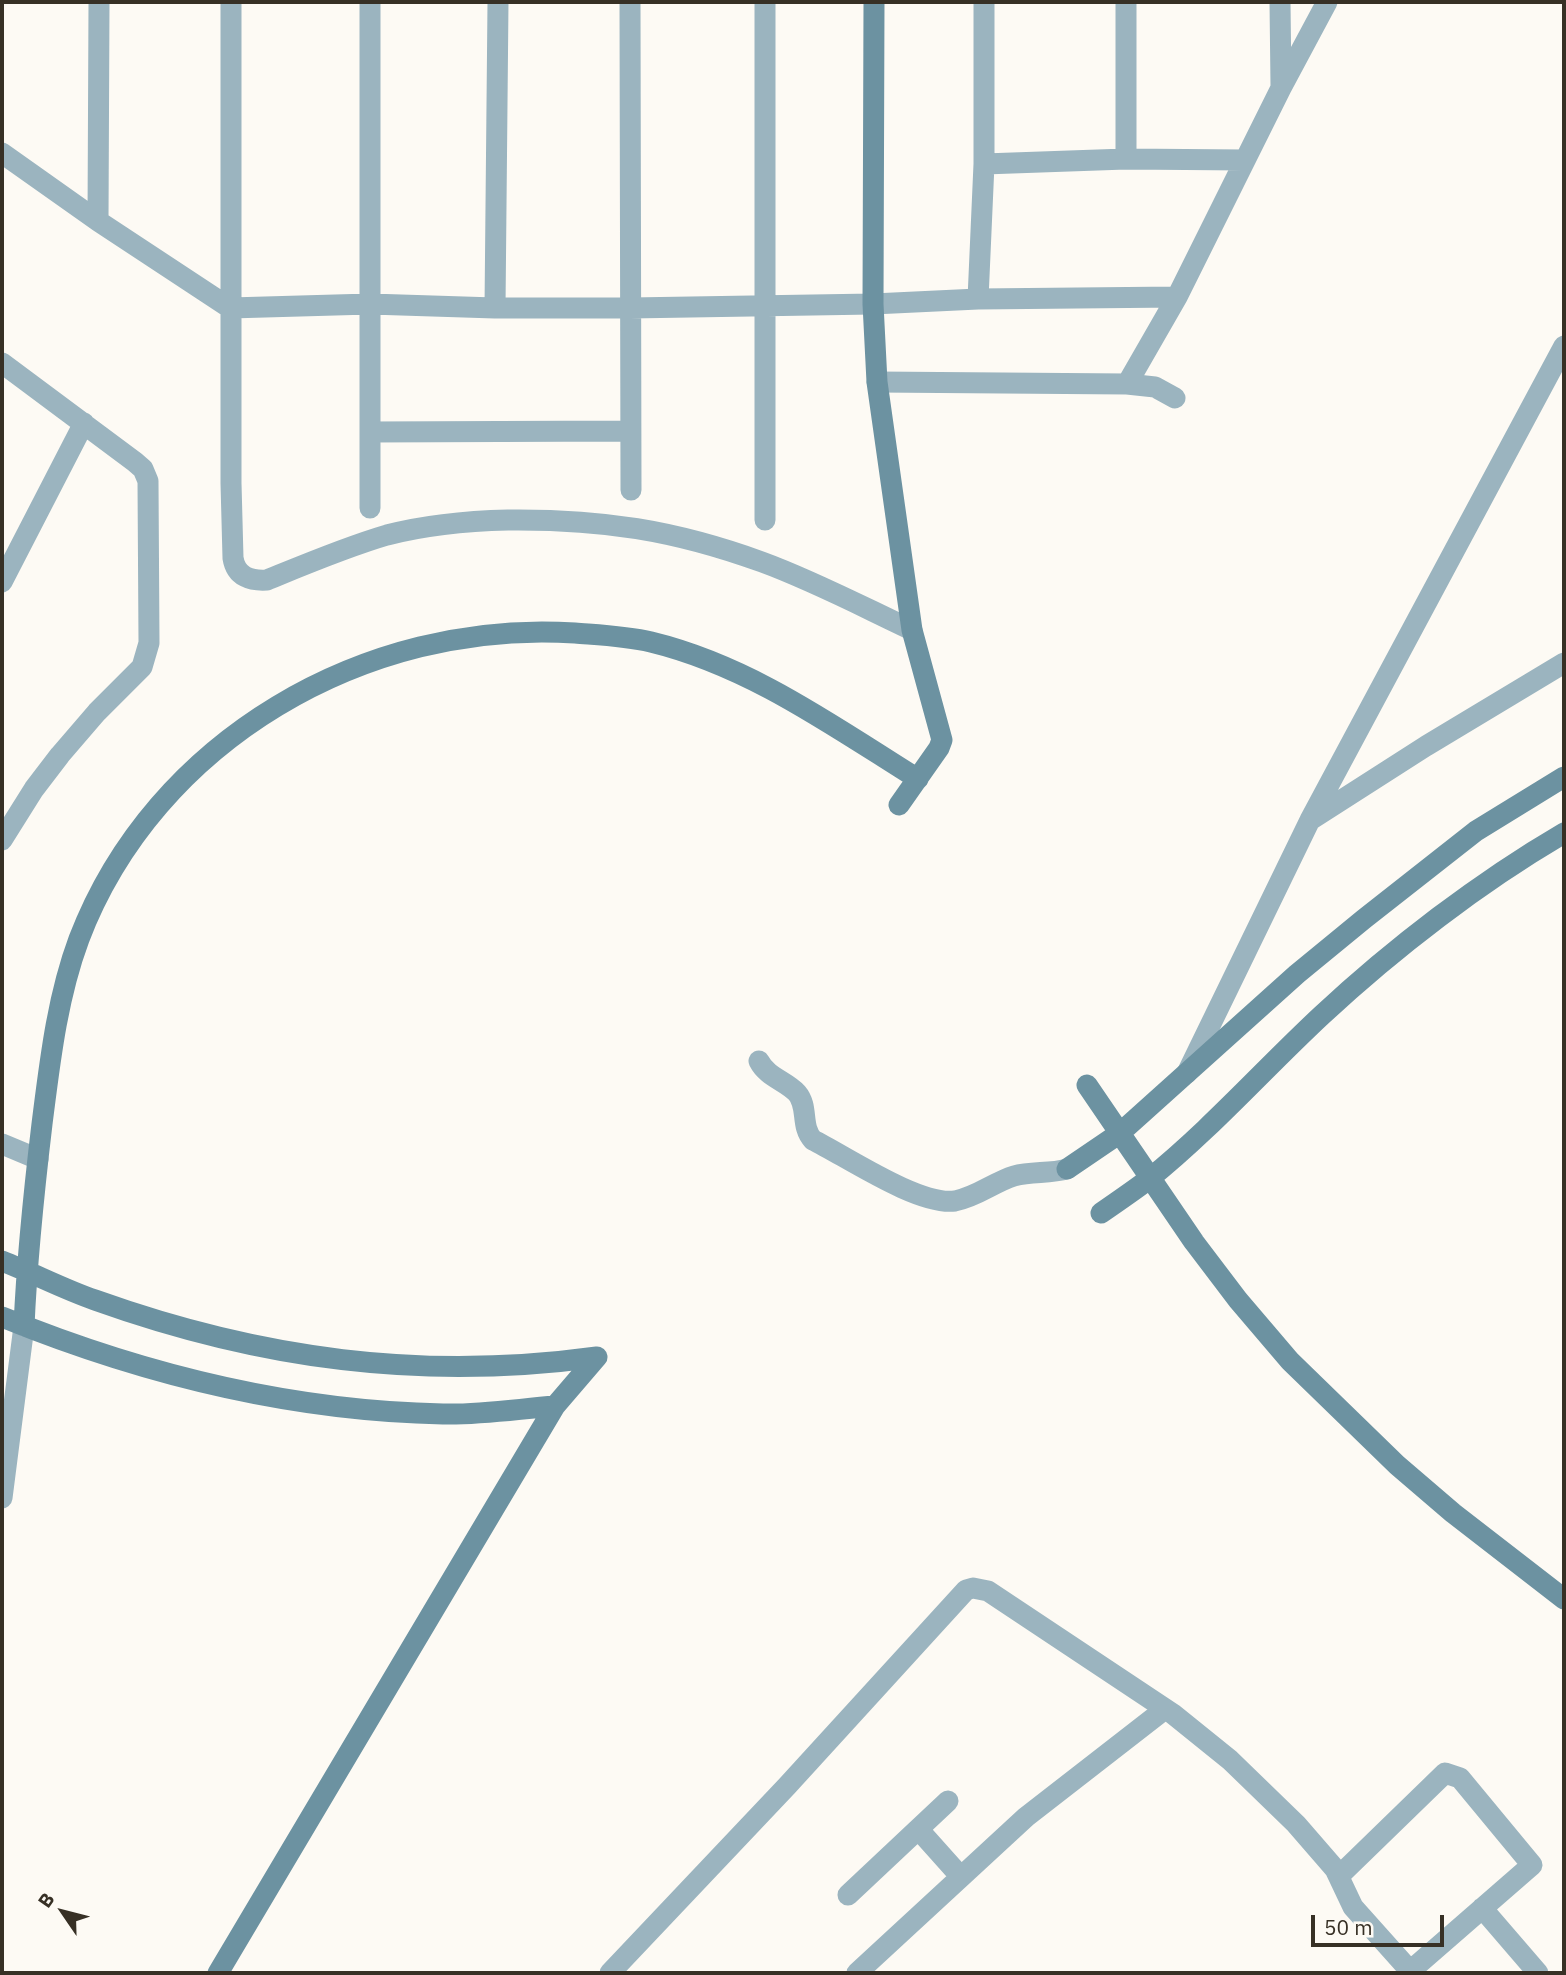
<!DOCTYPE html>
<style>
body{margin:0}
#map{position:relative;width:1566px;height:1975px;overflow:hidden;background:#fdfaf4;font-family:"IBM Plex Sans",sans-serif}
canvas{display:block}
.frame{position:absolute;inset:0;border:4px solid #373025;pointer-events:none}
.north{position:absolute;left:28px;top:1877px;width:70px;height:70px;-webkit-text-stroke:5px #fdfaf4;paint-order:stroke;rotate:305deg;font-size:19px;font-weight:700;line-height:28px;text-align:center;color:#373025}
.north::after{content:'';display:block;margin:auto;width:24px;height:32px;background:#373025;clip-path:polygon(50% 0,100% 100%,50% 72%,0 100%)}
.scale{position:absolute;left:1311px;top:1915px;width:133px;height:32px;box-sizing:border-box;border:4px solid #373025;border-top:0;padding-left:9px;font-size:21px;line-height:24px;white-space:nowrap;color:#373025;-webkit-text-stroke:5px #fdfaf4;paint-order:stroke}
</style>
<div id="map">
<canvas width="1566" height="1975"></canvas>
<div class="frame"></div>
<div class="north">B</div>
<div class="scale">50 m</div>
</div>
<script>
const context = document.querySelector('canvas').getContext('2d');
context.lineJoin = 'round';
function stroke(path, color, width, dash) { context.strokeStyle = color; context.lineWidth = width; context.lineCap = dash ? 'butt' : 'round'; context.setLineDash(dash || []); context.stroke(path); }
const street = new Path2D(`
 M231,2V483L233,558C236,577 251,581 267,580C306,564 346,547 387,535C426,525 467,521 508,520C601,519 674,530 762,562C814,581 863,607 912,630
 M370,2V508
 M630,2L631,490
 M1280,2L1281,86
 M2,153L98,221L230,308L370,304L495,308H630L873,304L978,299L1177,297L1127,384
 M1126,159V2
 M984,164V2
 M98,221L99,2
 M1177,297L1281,88L1327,2
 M978,299L984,164L1126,159L1244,160
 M495,308L498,2
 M2,363L135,462L143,469L148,481L149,643L142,667L97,712L60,755L34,789L2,840
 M877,382L1127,384L1155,387L1175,398
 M371,432L630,431
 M765,520V2
 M2,582L84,423
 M1312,819L1426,746L1564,663
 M759,1061C767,1077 786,1081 797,1093C809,1107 800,1126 813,1140C847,1157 919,1206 955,1201C977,1197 994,1182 1014,1176C1032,1171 1049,1174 1067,1169
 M1187,1073L1310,820L1564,346
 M2,1144L38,1159
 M2,1498L24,1326
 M919,1830L961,1877
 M1339,1876L1445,1773L1460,1778L1532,1865L1408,1973
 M848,1895L948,1801
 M1482,1908L1538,1973
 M610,1973L787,1786L966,1590L973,1588L988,1591L1173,1714L1230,1760L1296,1824L1335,1869L1353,1907L1412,1973
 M857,1973L1026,1817L1165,1709`);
const secondary = new Path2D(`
 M874,2L873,304L877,382L912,630L942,740L939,748L899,805
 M1087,1085L1194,1242L1238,1300L1290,1361L1397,1465L1453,1513L1564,1599
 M1067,1169L1120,1133L1297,974L1364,919L1476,831L1564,777
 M1101,1213C1117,1202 1133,1191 1149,1179C1211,1129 1264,1069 1322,1015C1394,948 1480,882 1564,833
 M2,1261C33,1273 63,1289 95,1300C260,1359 422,1381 597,1357
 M2,1317C142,1374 291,1411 443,1414C480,1415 517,1409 555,1406
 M24,1326C27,1258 34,1191 42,1124C50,1061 57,998 79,939C155,740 366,619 575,633C600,635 626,636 651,642C750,666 833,726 918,779
 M218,1973L555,1406L597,1357`);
stroke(street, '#9bb4bf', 21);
stroke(secondary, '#6c92a1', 21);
</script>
